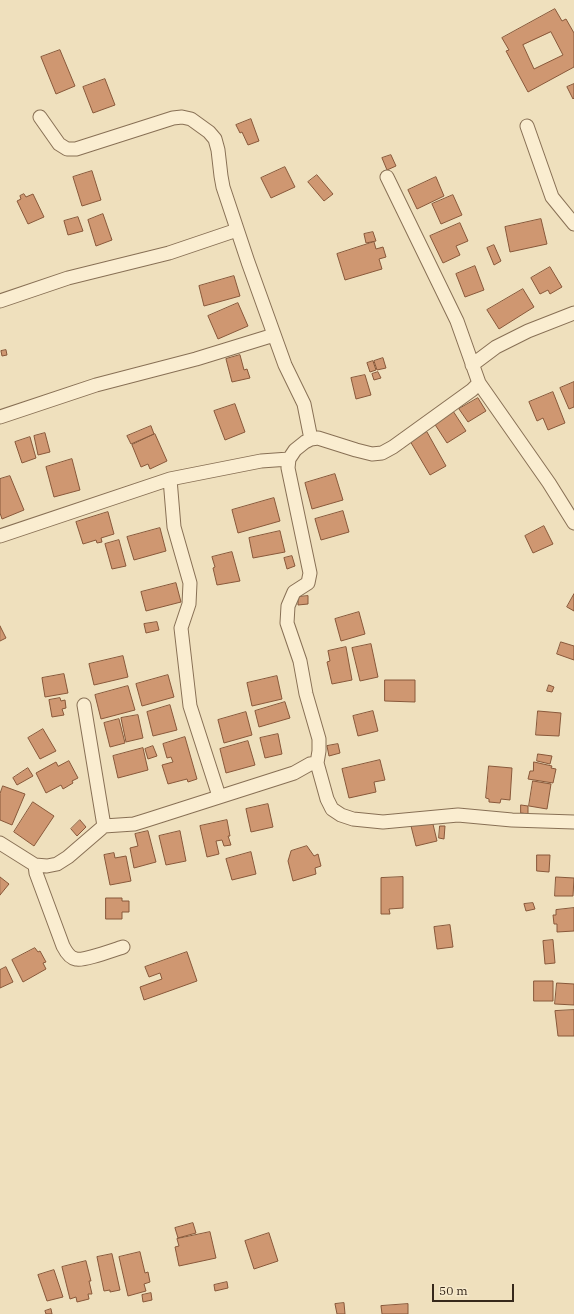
<!DOCTYPE html>
<style>
body{margin:0}
#map{position:relative;width:574px;height:1314px;overflow:hidden;background:#efe0bd;font-family:"IBM Plex Serif",serif}
canvas{display:block}
.scale{position:absolute;left:432px;top:1284px;width:82px;height:18px;box-sizing:border-box;border:2px solid #36281b;border-top:0;padding-left:5px;font-size:12px;line-height:14px;white-space:nowrap;color:#36281b;-webkit-text-stroke:3px #f7eacc;paint-order:stroke}
</style>
<div id="map">
<canvas width="574" height="1314"></canvas>
<div class="scale">50 m</div>
</div>
<script>
const context = document.querySelector('canvas').getContext('2d');
context.lineJoin = 'round';
function paint(path, color) { context.fillStyle = color; context.fill(path, 'evenodd'); }
function stroke(path, color, width, dash) { context.strokeStyle = color; context.lineWidth = width; context.lineCap = dash ? 'butt' : 'round'; context.setLineDash(dash || []); context.stroke(path); }
const building = new Path2D(`
 M555,9L562,21L566,19L574,33V67L528,92L506,51L509,50L502,38ZM551,32L563,55L534,69L523,45Z
 M60,50L75,86L56,94L41,57Z
 M105,79L115,105L93,113L83,87Z
 M574,84V98L573,99L567,87Z
 M251,119L259,141L248,145L242,132L240,133L236,125Z
 M391,155L396,166L387,170L382,158Z
 M285,167L295,187L271,198L261,178Z
 M92,171L101,200L82,206L73,177Z
 M317,175L333,194L324,201L308,182Z
 M436,177L444,196L417,209L408,190Z
 M24,194L26,197L33,194L44,217L28,224L17,201L21,199L20,196Z
 M453,195L462,215L441,224L432,204Z
 M103,214L112,240L96,246L88,220Z
 M78,217L83,231L68,235L64,221Z
 M541,219L547,244L510,252L505,227Z
 M460,223L468,241L456,246L460,255L443,263L430,236Z
 M373,232L376,241L366,243L364,234Z
 M374,242L376,249L383,247L386,257L379,259L382,269L345,280L337,254Z
 M494,245L501,261L494,265L487,248Z
 M475,266L484,290L465,297L456,274Z
 M550,267L562,287L550,294L548,290L540,294L531,278Z
 M234,276L240,296L204,306L199,286Z
 M523,289L534,307L499,329L487,310Z
 M238,303L248,326L218,339L208,316Z
 M6,350L7,355L2,356L1,351Z
 M240,355L244,370L247,369L250,378L232,382L226,359Z
 M383,358L386,368L377,370L374,361Z
 M373,361L376,370L370,372L367,363Z
 M378,372L381,378L374,380L372,374Z
 M365,375L371,395L356,399L351,378Z
 M574,382V407L569,409L560,388Z
 M553,392L565,423L548,430L543,418L537,421L529,402Z
 M478,398L486,411L468,422L459,409Z
 M235,404L245,432L225,440L214,411Z
 M453,411L466,431L447,443L434,423Z
 M151,426L154,434L131,444L127,436Z
 M427,432L446,466L430,475L410,441Z
 M45,433L50,452L38,455L34,436Z
 M155,434L167,461L150,469L148,464L141,467L132,445Z
 M30,437L36,458L22,463L15,442Z
 M72,459L80,490L54,497L46,467Z
 M335,474L343,500L312,509L305,483Z
 M10,476L24,510L2,519L0,513V479Z
 M274,498L280,521L238,533L232,510Z
 M343,511L349,532L321,540L315,519Z
 M108,512L114,534L101,538L102,542L97,543L96,540L83,544L76,522Z
 M544,526L553,544L533,553L525,536Z
 M160,528L166,551L134,560L127,537Z
 M280,531L285,552L253,558L249,538Z
 M119,540L126,566L112,569L105,544Z
 M232,552L240,581L217,585L213,568L215,567L212,557Z
 M292,556L295,566L287,569L284,558Z
 M176,583L181,602L146,611L141,592Z
 M574,594V611L567,607Z
 M308,596V604L298,605V597Z
 M359,612L365,634L341,641L335,619Z
 M157,622L159,630L146,633L144,624Z
 M0,626L6,638L0,641Z
 M561,642L574,646V660L557,654Z
 M371,644L378,677L360,681L352,648Z
 M346,647L352,680L332,684L327,662L330,661L328,651Z
 M123,656L128,677L94,685L89,664Z
 M64,674L68,693L45,697L42,678Z
 M168,675L174,697L142,706L136,684Z
 M277,676L282,699L252,706L247,683Z
 M385,680H415V702L385,701Z
 M549,685L554,687L552,692L547,691Z
 M128,686L135,710L101,719L95,695Z
 M60,698L61,701L65,700L66,708L62,709L64,715L52,717L49,700Z
 M285,702L290,718L259,727L255,711Z
 M170,705L177,730L153,736L147,712Z
 M373,711L378,731L358,736L353,716Z
 M538,711L561,713L559,736L536,735Z
 M246,712L252,735L224,743L218,720Z
 M138,715L143,738L126,742L121,718Z
 M119,719L125,743L110,747L104,723Z
 M43,729L56,751L40,759L28,738Z
 M278,734L282,754L265,758L260,738Z
 M185,737L197,779L188,782L187,779L168,784L162,765L173,762L171,757L167,758L163,744Z
 M248,741L255,765L226,773L220,749Z
 M338,744L340,753L329,756L327,746Z
 M153,746L157,756L148,759L145,749Z
 M143,748L148,770L118,778L113,756Z
 M538,754L552,756L550,764L537,761Z
 M380,760L385,780L374,782L376,792L349,798L342,769Z
 M69,761L78,778L72,781L73,783L63,789L61,785L46,793L36,773L56,762L58,766Z
 M534,762L552,766L551,768L556,769L553,783L528,779L530,771H533Z
 M489,766L512,768L510,800L501,799L500,803L489,802V799L486,798Z
 M28,768L33,776L17,785L13,778Z
 M533,781L551,784L547,809L529,806Z
 M3,786L25,794L12,825L0,820V794Z
 M33,802L54,816L34,846L14,832Z
 M268,804L273,827L251,832L246,809Z
 M521,805L528,806V814L521,813Z
 M80,820L86,827L77,836L71,829Z
 M227,820L230,836H228L231,845L224,846L222,840L216,841L219,854L207,857L200,826Z
 M432,820L437,841L416,846L411,826Z
 M440,826H445L444,839L439,838Z
 M148,831L156,862L134,868L130,848L138,846L135,834Z
 M180,831L186,861L166,865L159,836Z
 M307,846L314,856L318,854L321,866L315,868L316,874L293,881L288,861L291,851Z
 M251,852L256,874L232,880L226,859Z
 M114,853L115,858L126,856L131,881L110,885L104,855Z
 M537,855H550L549,872L537,871Z
 M0,877L9,884L0,895Z
 M403,877V908L389,909L390,914H381V878Z
 M556,877L574,878L573,896H555Z
 M106,898H122V901H129V912H122V919H106Z
 M533,903L535,909L526,911L524,904Z
 M574,908V931L557,932V924H554L553,915H556V910Z
 M450,925L453,947L437,949L434,927Z
 M553,940L555,963L545,964L543,941Z
 M35,948L38,952L40,951L46,962L43,963L46,969L23,982L12,960Z
 M187,952L197,981L144,1000L140,987L162,979L160,973L149,977L145,967Z
 M6,967L13,982L0,988V970Z
 M534,981H553V1001H534Z
 M557,983L574,984V1005L555,1004Z
 M574,1010V1036H558L555,1011Z
 M193,1223L196,1233L178,1238L175,1228Z
 M210,1232L216,1258L179,1266L175,1247L179,1246L177,1239Z
 M269,1233L278,1261L254,1269L245,1241Z
 M140,1252L145,1273L148,1272L150,1282L144,1284L146,1291L128,1296L119,1257Z
 M112,1254L120,1290L110,1292V1290L104,1291L97,1257Z
 M86,1261L91,1281H89L92,1294H88L89,1299L77,1302L76,1297L70,1299L62,1267Z
 M54,1270L63,1297L47,1301L38,1275Z
 M227,1282L228,1288L215,1291L214,1285Z
 M151,1293L152,1300L143,1302L142,1295Z
 M344,1303L345,1314H337L335,1304Z
 M408,1304V1314H382L381,1306Z
 M51,1309L52,1314H46L45,1311Z`);
const street = new Path2D(`
 M40,117L59,144L67,149H76L173,118L182,117L191,119L209,132L215,139L218,150L221,176L223,187L248,262L285,365L304,404L311,439
 M527,126L552,197L574,224
 M0,301L68,278L169,253L237,230
 M472,365L496,347L528,331L574,313
 M479,383L549,483L574,523
 M0,417L96,385L196,359L274,335
 M0,536L170,479
 M84,705L104,826
 M317,763L327,799L332,809L341,815L353,819L383,822L458,815L512,820L574,822
 M219,796L190,706L181,628L189,604L190,583L174,527L170,479L261,461L289,459
 M0,843L35,865L47,866L57,864L68,857L104,826L134,824L147,820L294,773L310,764L317,763L319,751V739L306,694L300,661L287,623L288,606L294,592L308,583L310,573L288,468L289,459L295,450L305,442L311,439L318,438L356,450L372,454L382,453L393,447L472,390L479,383L457,321L387,177
 M35,865L36,873L63,946C66,952 70,958 76,959C84,961 113,950 123,947`);
paint(building, '#cf9771');
stroke(building, '#88583a', 1);
stroke(street, '#887055', 15);
stroke(street, '#faedd0', 13);
</script>
